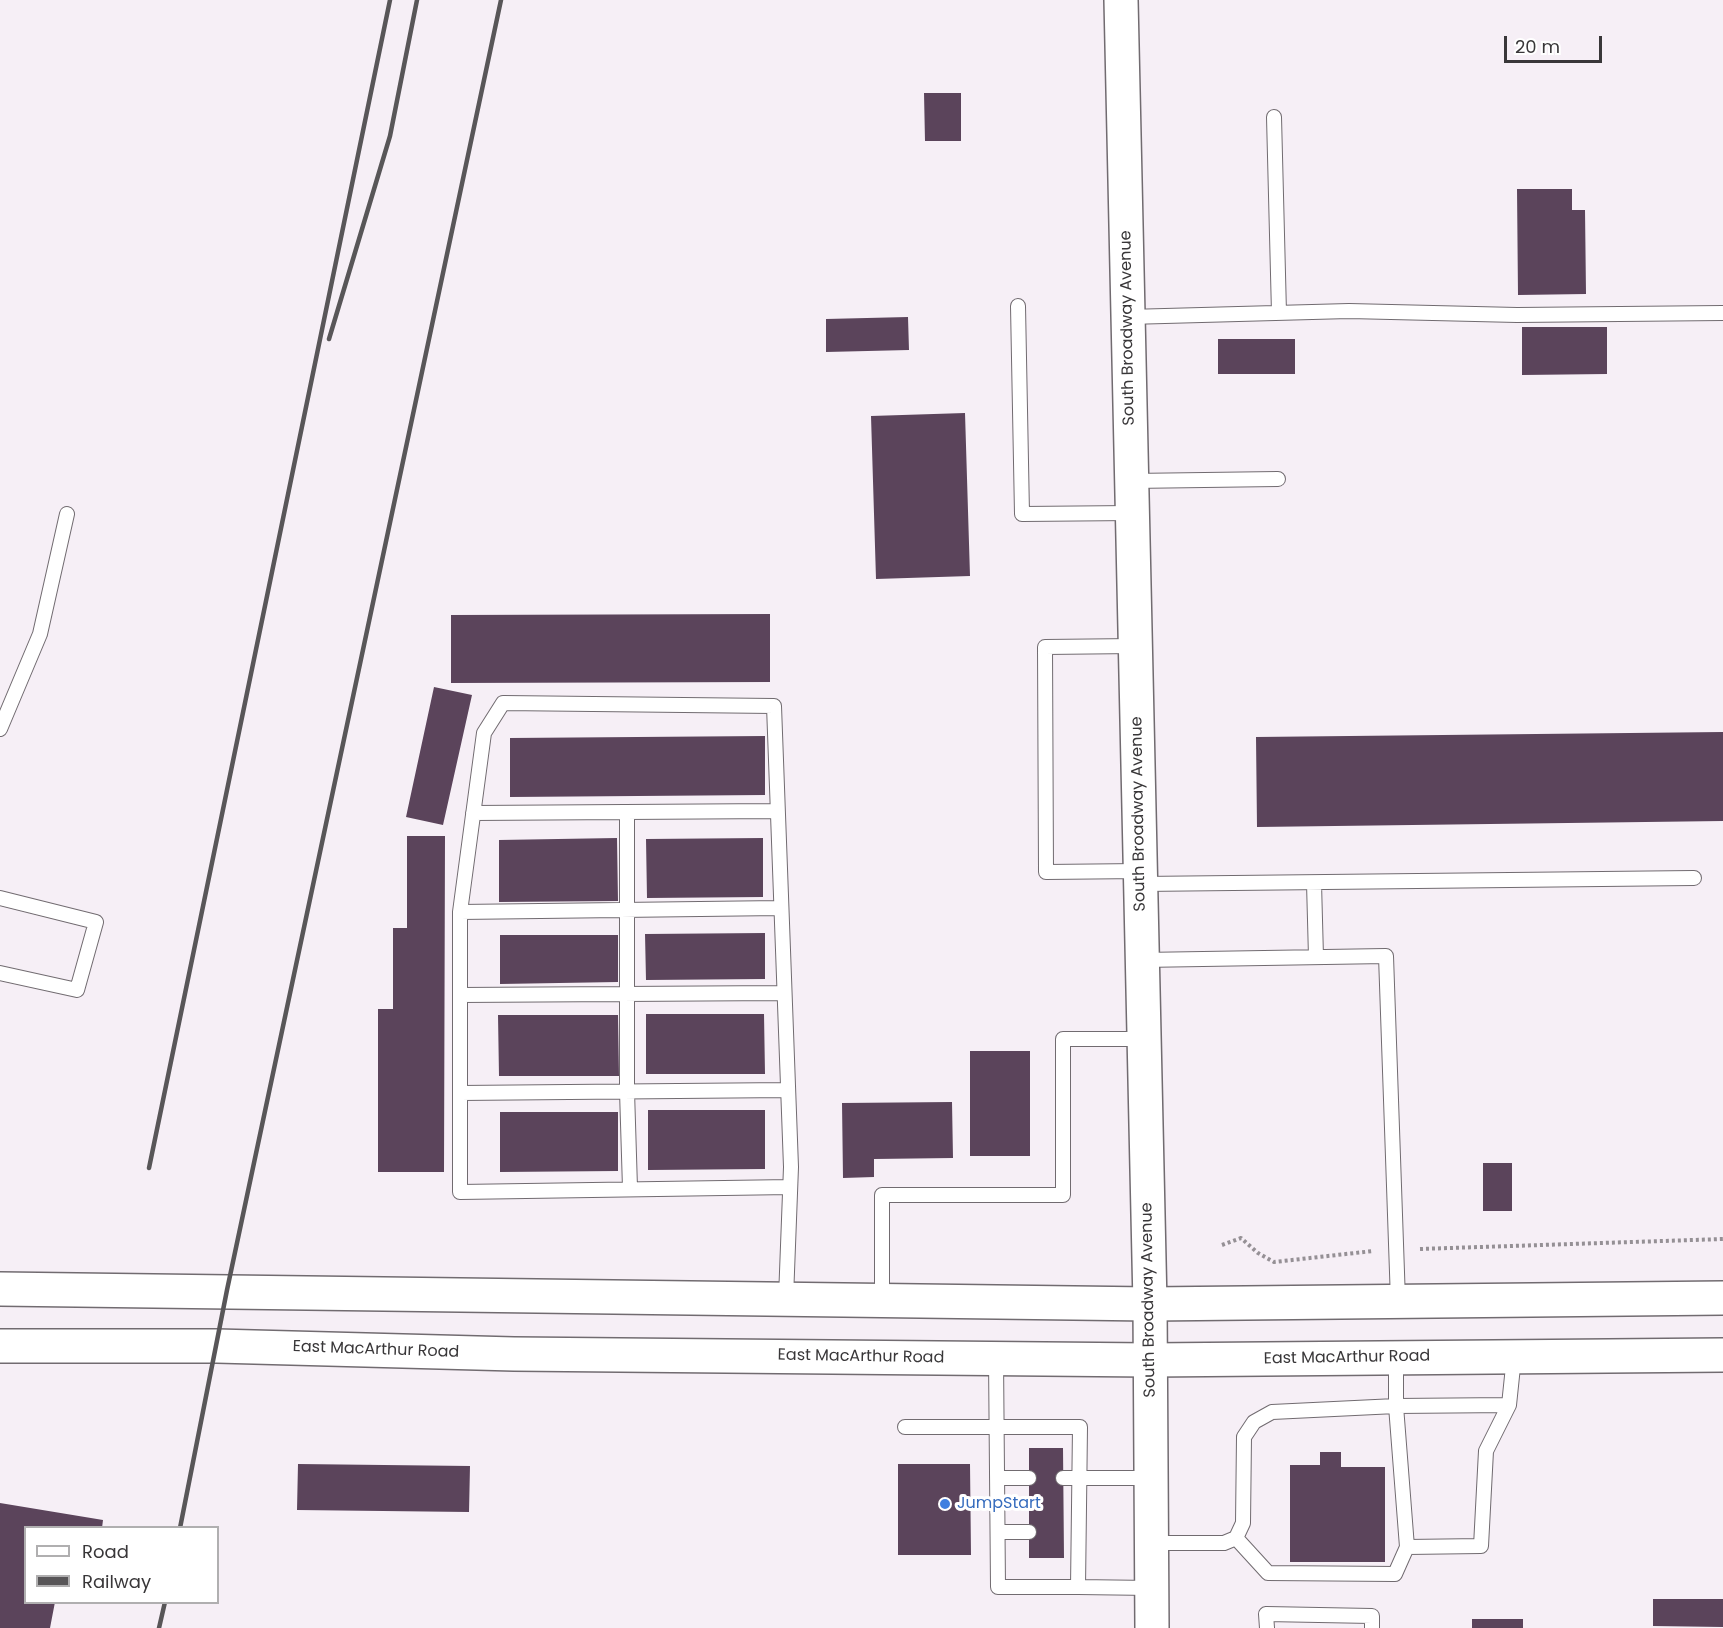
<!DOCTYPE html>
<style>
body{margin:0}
#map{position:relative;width:1723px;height:1628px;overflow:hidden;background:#f6eff6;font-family:Poppins,sans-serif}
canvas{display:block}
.legend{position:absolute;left:24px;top:1526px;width:195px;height:78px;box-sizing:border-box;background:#fff;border:2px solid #b0afb0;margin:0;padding:8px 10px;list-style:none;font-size:18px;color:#393739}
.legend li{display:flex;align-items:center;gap:12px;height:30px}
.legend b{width:30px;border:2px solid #b0afb0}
.scale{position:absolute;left:1504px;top:36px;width:98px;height:27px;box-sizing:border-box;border:3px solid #393739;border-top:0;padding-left:8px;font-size:18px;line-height:21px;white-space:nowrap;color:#393739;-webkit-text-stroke:4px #fff;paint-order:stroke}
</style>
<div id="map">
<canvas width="1723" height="1628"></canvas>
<ul class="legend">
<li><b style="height:8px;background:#fff"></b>Road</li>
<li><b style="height:8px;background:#585658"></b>Railway</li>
</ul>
<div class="scale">20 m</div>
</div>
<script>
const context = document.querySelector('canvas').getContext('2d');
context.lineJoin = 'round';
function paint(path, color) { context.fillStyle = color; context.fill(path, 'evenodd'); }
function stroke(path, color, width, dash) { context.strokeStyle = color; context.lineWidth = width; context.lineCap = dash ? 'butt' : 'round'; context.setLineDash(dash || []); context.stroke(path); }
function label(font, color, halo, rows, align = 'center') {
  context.font = font + ' Poppins,sans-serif'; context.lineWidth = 6; context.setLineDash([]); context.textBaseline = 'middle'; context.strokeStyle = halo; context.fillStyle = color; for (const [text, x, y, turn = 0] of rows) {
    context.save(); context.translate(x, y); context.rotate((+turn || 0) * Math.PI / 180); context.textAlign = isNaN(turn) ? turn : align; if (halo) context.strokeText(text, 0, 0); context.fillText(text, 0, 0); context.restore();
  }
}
const building = new Path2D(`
 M924,93H961V141H925Z
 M1517,189H1572V210H1585L1586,294L1518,295Z
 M908,317L909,350L826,352V319Z
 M1522,327H1607V374L1522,375Z
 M1218,339H1295V374H1218Z
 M965,413L970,576L876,579L871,416Z
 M770,614V682L451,683V615Z
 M434,687L472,695L443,825L406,817Z
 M1723,732V821L1257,827L1256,737Z
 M765,736V795L510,797V738Z
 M407,836H445L444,1172H378V1009H393V928H407Z
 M617,838L618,901L499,902V840Z
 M763,838V897L647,898L646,839Z
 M765,933V979L646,980L645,934Z
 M500,935H618V982L500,984Z
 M646,1014H764L765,1074H646Z
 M498,1015H618L619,1076H499Z
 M970,1051H1030V1156H970Z
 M952,1102L953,1158L874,1159V1177L843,1178L842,1103Z
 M648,1110H765V1169L648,1170Z
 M500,1112H618V1171L500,1172Z
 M1483,1163H1512V1211H1483Z
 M1029,1448H1063L1064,1558H1029Z
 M1320,1452H1341V1467H1385V1562H1290V1465H1320Z
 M298,1464L470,1466L469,1512L297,1510Z
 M898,1464H970L971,1555H898Z
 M0,1503L103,1520L102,1528H26V1602H55L50,1628H0Z
 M1653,1599H1723V1627L1653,1626Z
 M1472,1619H1523V1628H1472Z`);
const path = new Path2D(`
 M1222,1245L1241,1238L1258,1253L1274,1262L1373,1251
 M1420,1249L1723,1239`);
const service = new Path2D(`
 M1274,117L1279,313
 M1018,306L1022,514L1132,513
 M1128,317L1349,311L1517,315L1723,313
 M1131,481L1278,479
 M1135,646L1045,647L1046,872L1140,871
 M0,729L40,634L67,514
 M627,812V1091L630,1188
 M473,813L777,811
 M1314,883L1316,957
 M1141,884L1694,878
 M0,898L96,922L77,990L0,973
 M460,912L780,908
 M1142,960L1386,956L1398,1301
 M460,995L783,993
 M460,1093L787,1090
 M786,1298L791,1167L774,706L503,703L484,733L460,912V1192L790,1187
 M882,1299V1195H1063V1039H1144
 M996,1358L998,1587H1078
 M1396,1358V1406L1407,1547L1481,1546L1486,1451L1509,1405L1514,1357
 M905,1427H1080L1078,1587L1151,1588
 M997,1478H1029
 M1063,1478H1151
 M998,1532H1029
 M1236,1538L1268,1573L1395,1574L1407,1547
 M1151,1543H1224L1236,1538L1243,1523L1244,1437L1254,1422L1272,1412L1396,1406L1509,1405
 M1267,1628L1266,1614L1372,1616V1628`);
const tertiary = new Path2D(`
 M0,1289L1150,1304L1723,1298
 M0,1346H217L514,1354L1150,1360L1723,1355`);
const primary = new Path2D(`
 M1121,0L1150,1304L1152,1628`);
const rail = new Path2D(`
 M329,339L390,136L417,0
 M149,1168L390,0
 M180,1528L227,1290L501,0
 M159,1628L165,1602`);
const markers = [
 [945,1504,6,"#3f7fe0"]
];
const streetNames = [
 ["South Broadway Avenue",1128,328,-91],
 ["South Broadway Avenue",1139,814,-91],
 ["South Broadway Avenue",1149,1300,-91],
 ["East MacArthur Road",376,1350,2],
 ["East MacArthur Road",861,1357,1],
 ["East MacArthur Road",1347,1358,-1]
];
const shopNames = [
 ["JumpStart",957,1504]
];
paint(building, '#5b445b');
stroke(service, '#716b70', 16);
stroke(tertiary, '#716b70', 36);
stroke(primary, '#716b70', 36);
stroke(path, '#959095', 4, [3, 3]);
stroke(service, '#fff', 14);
stroke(tertiary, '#fff', 33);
stroke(primary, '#fff', 33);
stroke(rail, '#585658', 4.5);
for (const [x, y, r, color] of markers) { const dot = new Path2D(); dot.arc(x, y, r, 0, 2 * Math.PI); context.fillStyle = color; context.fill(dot); stroke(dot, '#fff', 2); }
label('16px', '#393739', '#fff', streetNames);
label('16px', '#366cbe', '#fff', shopNames, 'left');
</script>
